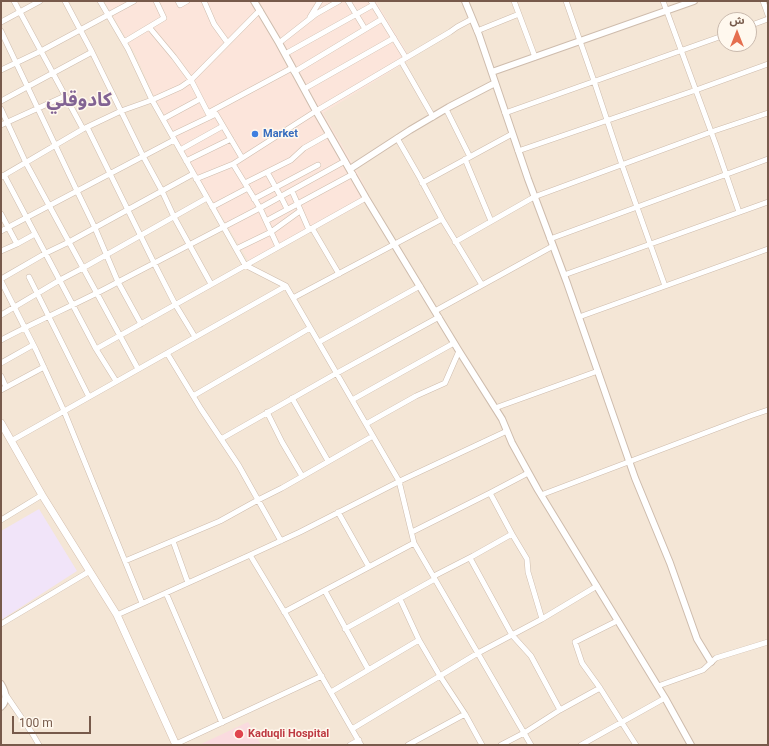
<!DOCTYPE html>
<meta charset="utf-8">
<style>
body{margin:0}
#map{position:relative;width:769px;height:746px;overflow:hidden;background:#fcf4e8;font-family:Roboto,"Noto Sans Arabic",sans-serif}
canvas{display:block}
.frame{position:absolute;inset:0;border:2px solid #775a4b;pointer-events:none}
.north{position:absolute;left:717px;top:12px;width:40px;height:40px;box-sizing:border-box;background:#fff8ee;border:1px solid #c9b9ad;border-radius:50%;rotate:0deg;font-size:11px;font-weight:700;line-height:16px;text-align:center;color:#775a4b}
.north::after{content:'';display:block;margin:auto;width:14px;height:18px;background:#e56e4e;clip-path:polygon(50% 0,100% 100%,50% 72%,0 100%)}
.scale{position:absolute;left:12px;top:716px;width:79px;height:18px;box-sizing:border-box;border:2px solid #775a4b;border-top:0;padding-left:5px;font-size:12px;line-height:14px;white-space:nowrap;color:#775a4b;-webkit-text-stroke:3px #fff8ee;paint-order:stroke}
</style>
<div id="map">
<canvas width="769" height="746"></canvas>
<div class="frame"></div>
<div class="north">ش</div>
<div class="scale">100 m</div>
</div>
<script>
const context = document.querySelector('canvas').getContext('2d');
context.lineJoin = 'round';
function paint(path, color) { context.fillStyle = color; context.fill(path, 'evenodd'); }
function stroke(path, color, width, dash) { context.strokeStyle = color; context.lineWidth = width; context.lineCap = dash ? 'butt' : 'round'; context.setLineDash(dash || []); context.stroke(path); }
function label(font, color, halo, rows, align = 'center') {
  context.font = font + ' Roboto,"Noto Sans Arabic",sans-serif'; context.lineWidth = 3; context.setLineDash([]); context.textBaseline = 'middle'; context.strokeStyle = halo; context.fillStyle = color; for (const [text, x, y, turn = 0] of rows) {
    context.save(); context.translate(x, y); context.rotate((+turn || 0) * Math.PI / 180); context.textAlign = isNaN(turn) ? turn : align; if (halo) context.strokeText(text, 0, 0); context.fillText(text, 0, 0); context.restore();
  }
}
const residential = new Path2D(`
 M1,1H768V745H1ZM725,20H749V44H725Z`);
const commercial = new Path2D(`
 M104,1H376L411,59L323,113L356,169L371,199L251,265L222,217L186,156L153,94L135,54Z`);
const education = new Path2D(`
 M39,509L77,571L1,620V531Z`);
const medical = new Path2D(`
 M248,722L261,745H199Z`);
const minor = new Path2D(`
 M14,1L83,129
 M65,1L92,52L143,156L162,191L174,217L211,284
 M100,1L128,49L152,100L245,265L286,286L399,481L414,543L531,745
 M178,1L180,5L187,1
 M204,1L214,24L227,42
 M348,1L365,29
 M371,1L406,58
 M514,1L535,57
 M566,1L594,81L622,165L665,286
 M663,1L716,145L739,212
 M763,1L768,15
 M310,17L320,1
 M1,22L40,1
 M749,26L768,19
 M149,27L174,57L191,80L210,117
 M1,31L77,191L95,228L118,282L141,324
 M477,31L519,14
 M124,42L164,18L156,1
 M279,43L316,14L339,1
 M285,54L373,5
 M401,61L433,117
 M1,70L41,51L134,1
 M294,72L382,19
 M304,89L394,38
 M1,101L92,52
 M1,109L26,163L138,369
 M446,109L470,157
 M208,113L292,68
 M505,113L725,35
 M163,119L200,99
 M1,125L65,96
 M87,127L154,263L175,304L195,337
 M172,135L216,114L242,158
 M397,138L420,178L442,219L482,285
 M180,150L223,126
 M518,151L696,90L768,64
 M465,159L491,221
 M186,161L231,139
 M233,164L260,208L278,247
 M267,172L281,197L287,209
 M4,175L96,349L116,381
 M1,177L83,129L121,111L152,100L181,87L191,80L260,10
 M196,179L233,164L316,111L450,32L457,27L472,19
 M245,183L291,160L304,148L329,134
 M422,183L512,134
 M292,191L309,230
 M254,199L318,165
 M212,207L248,188
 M1,214L17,244L1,251
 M266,221L353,174
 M312,228L339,274
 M1,231L174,140
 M550,239L768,159
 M455,242L534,197L711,132L768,113
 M17,244L35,234
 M236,249L271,232L300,211
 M564,275L768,202
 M29,277L89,397
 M1,279L46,253L69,242L193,174
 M1,281L36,350L64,411L142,603
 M293,298L442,219
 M435,311L553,246
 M1,315L60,280L83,268L207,198
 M579,317L768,249
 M1,340C40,319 80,303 118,282L260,208L345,161
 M319,342L420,286
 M96,349L366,198
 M167,353L201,409L239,466L281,541
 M1,363L33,345
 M1,376L6,387
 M1,390L44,367
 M193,396L310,328
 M292,398L328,461
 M352,400L454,343
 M495,408L598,371
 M267,412L282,442L302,476
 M366,424L416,396L445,383L459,351
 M221,439L337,373L439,317
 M11,441L286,286
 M490,493L512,534L527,559L528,572L542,619
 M541,495L750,416L768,410
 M338,512L369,567
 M1,520L42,495
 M412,532L490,493L528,473
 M173,541L188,583
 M250,555L288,618L361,745
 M470,558L512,635L531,656L560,710
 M125,561L220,521L258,500L282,488L373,436
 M434,576L473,556L512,534
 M325,591L368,669
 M166,593L222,723
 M400,599L419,640L440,676L465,714L482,745
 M284,612L414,543
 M117,615L250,555L300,532L402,480L507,431
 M617,621L575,642L582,663L600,688L636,745
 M1,624L90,571
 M345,629L435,579
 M658,686L703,670L716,658L768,642
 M331,692L419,640
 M6,695L32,733L39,745
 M352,729L478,653L542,619L597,586
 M176,744L322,676
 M350,745L359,740
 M408,745L465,714
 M501,745L524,733L560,710L600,688
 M581,745L665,698`);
const tertiary = new Path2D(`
 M254,1L279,43L316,111L366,198L459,351L502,419L512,443L538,490L665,698L691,745
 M465,1L479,35L528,179L567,283L635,478L670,563L697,639L711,662
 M492,72L694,1
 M350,169L410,130L449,107L495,83
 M1,684C6,692 8,700 1,707`);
const secondary = new Path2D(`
 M1,423L42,495L117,615L176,745`);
const markers = [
 [255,134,4,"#3f7fe0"],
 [239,734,5,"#e0444e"]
];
const shopNames = [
 ["Market",263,134]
];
const healthNames = [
 ["Kaduqli Hospital",248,734]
];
const townNames = [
 ["كادوقلي",79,101]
];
paint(residential, '#f4e6d6');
paint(commercial, '#fce5db');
paint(education, '#f1e4f9');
paint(medical, '#fadbdf');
stroke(minor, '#cebcad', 6);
stroke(tertiary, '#cebcad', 8);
stroke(secondary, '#d4bead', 8);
stroke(minor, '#fff', 5);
stroke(tertiary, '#fff', 6);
stroke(secondary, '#fff', 7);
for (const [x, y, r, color] of markers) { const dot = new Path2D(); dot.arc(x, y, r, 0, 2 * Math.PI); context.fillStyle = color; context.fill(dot); stroke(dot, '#fff8ee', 1.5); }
label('bold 11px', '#366cbe', '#fff8ee', shopNames, 'left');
label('bold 11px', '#be3a42', '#fff8ee', healthNames, 'left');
label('bold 19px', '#826393', '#fff8ee', townNames);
</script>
